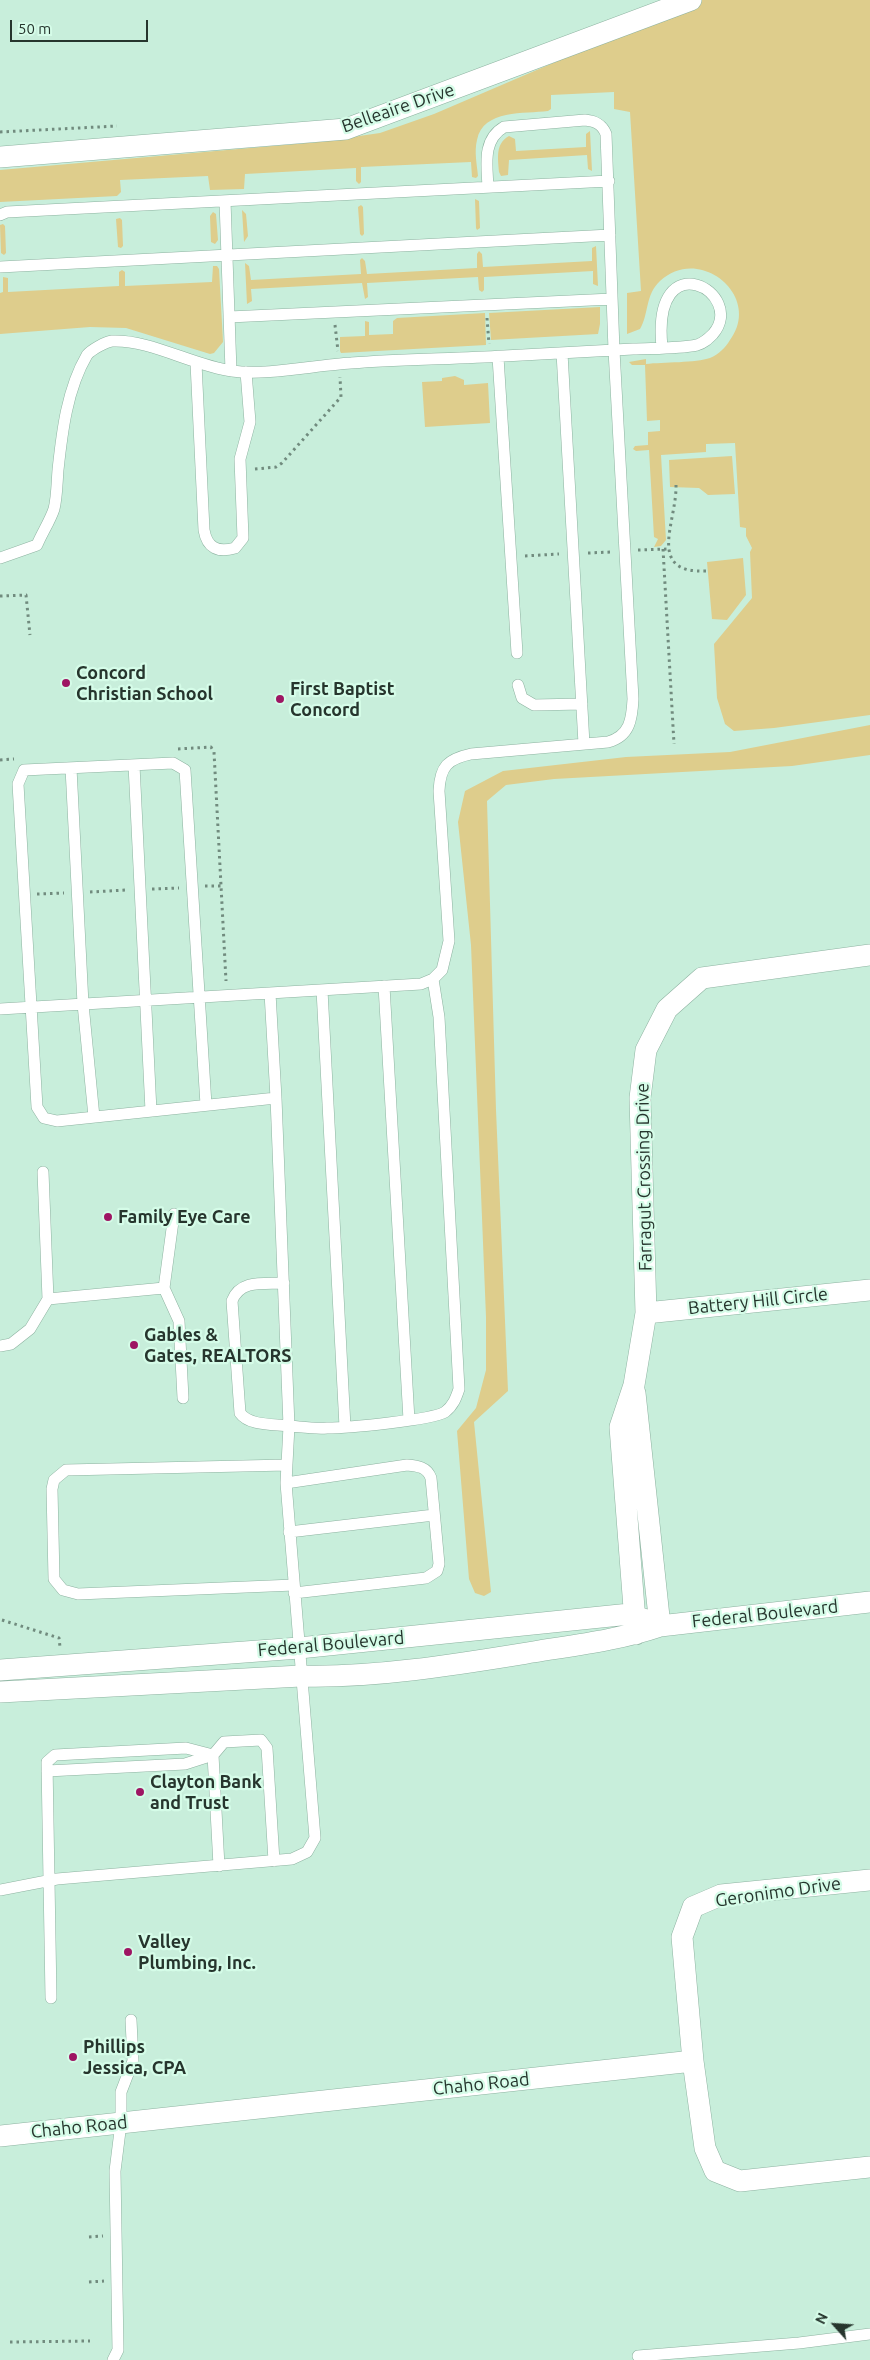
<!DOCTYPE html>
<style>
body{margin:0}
#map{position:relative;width:870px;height:2360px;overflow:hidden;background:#c8eedb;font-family:Ubuntu,sans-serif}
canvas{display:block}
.north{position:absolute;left:810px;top:2300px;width:50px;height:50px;-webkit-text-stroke:4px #d5fce8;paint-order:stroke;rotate:296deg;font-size:14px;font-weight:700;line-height:20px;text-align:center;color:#26352d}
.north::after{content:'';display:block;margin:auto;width:18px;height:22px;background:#26352d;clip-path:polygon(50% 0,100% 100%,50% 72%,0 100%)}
.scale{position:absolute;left:10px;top:20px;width:138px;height:22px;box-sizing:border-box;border:2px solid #26352d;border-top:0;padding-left:6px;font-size:15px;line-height:18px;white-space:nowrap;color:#26352d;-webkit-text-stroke:4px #d5fce8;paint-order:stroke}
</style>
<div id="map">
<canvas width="870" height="2360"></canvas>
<div class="north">N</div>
<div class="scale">50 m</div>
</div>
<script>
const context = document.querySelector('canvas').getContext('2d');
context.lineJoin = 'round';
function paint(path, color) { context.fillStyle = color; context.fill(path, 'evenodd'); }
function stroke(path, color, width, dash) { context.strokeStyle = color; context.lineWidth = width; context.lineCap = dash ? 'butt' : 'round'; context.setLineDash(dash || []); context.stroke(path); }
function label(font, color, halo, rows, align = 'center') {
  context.font = font + ' Ubuntu,sans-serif'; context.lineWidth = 4.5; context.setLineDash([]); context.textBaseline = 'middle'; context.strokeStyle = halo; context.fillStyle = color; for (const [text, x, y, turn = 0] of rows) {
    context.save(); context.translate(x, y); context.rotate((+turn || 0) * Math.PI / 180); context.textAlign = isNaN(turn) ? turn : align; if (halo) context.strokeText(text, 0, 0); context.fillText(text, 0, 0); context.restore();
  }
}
const green = new Path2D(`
 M700,0H870V715L774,728L734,731L725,724L717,698L714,644L752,598L750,552L752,548L746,536V528L740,527L735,443L706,444V452L661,455L666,540L661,546L654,547L658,539L654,537L649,450L636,451L633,449L635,446L648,445V432L660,431V420L647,421L645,365H632L629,362L646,359V364C663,362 696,363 710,358C719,354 725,348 730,340C763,296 699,244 660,281C645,295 649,314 640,329L627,334V293L641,291L630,112L614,109V92L551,95V109L548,111C525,114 483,109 477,140C474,152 477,165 478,176L476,178L472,177L471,162L361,167V182L359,184L356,181V168L245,174L244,189L210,190L208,176L120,180L121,192L117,196L0,202V170L318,142L380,133L434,114Z
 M590,131L592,171L588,169L587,155L509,160L508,175L501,176L499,172C498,158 495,144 509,136L515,139L516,151L586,147V134Z
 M475,199L479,201L480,228L477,230L476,228Z
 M361,205L363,207L364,234L362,236L360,234L358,207Z
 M242,210L246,214L248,236L244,242Z
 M213,212L216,214L218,240L215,244L211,242L210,216Z
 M120,218L122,220L123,246L121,248L118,247L116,219Z
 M3,224L5,226L6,253L4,255L1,253L0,225Z
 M596,246L598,286L593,284V271L484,277V290L482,292L479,290L478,277L367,283L368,297L365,299L362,283L251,289L252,301L247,304L245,263L249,266L251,280L361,274L360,260L362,258L365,261L367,274L477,268V254L479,251L482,254L483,267L592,261V248Z
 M213,266H217L219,269L223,342L214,353L210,354L126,328L90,327L0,334V293L3,292V277L8,278V292L119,286V272L122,270L125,272V286L212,282Z
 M600,307V324L598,334L491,340L489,313Z
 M485,313L486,345L341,353L340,351V337L365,336V321L369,322V335L393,334V321L397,318Z
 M455,376L464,380V385L488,383L490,423L425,427L422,382L442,381V378Z
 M732,456L735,494L708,495L699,488L670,487L669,460Z
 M743,558L746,595L727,620L712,619L707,562Z
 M870,725V755L792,766L554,779L506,785L487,801L496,1110L508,1391L474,1422L491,1592L484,1596L475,1593L469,1579L457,1431L476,1408L486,1370V1317L471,945L458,822L465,791L503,771L626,757L730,752Z`);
const path = new Path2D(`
 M0,132L117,126
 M487,318L489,344
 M335,325L338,351
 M255,469L276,467L282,463L341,397L340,377
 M676,485C677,522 645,574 707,571
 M663,549L674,744
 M638,550L668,549
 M588,553L611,552
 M525,556L559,554
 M0,596L26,595L30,635
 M178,749L211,747L214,752L226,981
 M0,760L14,759
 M205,886H221
 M152,889L179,888
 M90,892L126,890
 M37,894L64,893
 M2,1620L59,1638L60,1647
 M89,2237L103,2236
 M89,2282L104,2281
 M10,2342L90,2341`);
const service = new Path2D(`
 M225,201L231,371
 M0,215L7,212L609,181
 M0,267L610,235
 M229,317L612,299
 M562,353L584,744
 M498,357L517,653
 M196,363L204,530C207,548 218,553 235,548L243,538L240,459L250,422L246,372
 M0,558L37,545C42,533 50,521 54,509C57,497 57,482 58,470C62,432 67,389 87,355C91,350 105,342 112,341C149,339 194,366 232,371C267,376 315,365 351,363C402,359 453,359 504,356C547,354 590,351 633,349C653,348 677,349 697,345C704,343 708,339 713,334C748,293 651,240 662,347
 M518,685L522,698L534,705L582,704
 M134,765L151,1111
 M71,768L83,1004L94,1117
 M384,986L409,1420
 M322,990L345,1427
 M0,1009L421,984L433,979L442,970L449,941L439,791C440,766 448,759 471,754L608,742C630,736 632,719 633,699L614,350L606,134C602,124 595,121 585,120L504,127C482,140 487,165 488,187
 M276,1098L289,1426C302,1427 315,1429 327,1428C347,1428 432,1420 445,1412C453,1406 456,1398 459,1389L439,1017L433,979
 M206,1105L185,770L173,763L24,770L18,784L37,1107L44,1118L57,1121L276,1098L270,993
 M174,1214L164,1288L179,1321L183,1398
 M48,1299L164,1288
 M0,1346L11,1344L30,1329L48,1299L43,1172
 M287,1465L66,1470L54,1480L52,1489L54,1579L63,1590L78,1594L294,1585
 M286,1483L407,1465C418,1466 427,1467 431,1478L439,1564L437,1571L426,1578L294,1593
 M289,1532L434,1515
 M213,1755L219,1866
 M47,1771L185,1764L213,1755L224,1742L261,1740L267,1748L274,1861
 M0,1890L57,1879L292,1859L307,1852L315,1838L286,1483L289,1426C274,1424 249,1426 240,1413L232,1301C240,1279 265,1284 284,1283
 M51,1998L47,1762L55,1755L186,1748L213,1755
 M638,2356L799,2343L870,2334
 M113,2360L118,2350L115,2171L121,2123V2092L133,2061L131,2020`);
const minor = new Path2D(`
 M0,157L346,129L691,0
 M646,1313L870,1290
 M635,1393L660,1626
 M636,1634L620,1427L634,1385L646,1313L640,1098L646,1050L667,1009L702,978L870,955
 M0,1670L299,1648L630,1614L646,1620
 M0,1692L301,1676C376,1678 459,1664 533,1652C576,1645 619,1640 660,1626L870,1602
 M870,1880L721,1895L693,1907L682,1937L693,2061L705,2148L715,2171L740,2181L870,2167
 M0,2136L693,2061`);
const markers = [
 [66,683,5,"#9e1563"],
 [280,699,5,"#9e1563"],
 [108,1217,5,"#9e1563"],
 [134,1345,5,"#9e1563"],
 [140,1792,5,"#9e1563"],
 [128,1952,5,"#9e1563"],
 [73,2057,5,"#9e1563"]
];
const streetNames = [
 ["Belleaire Drive",398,108,-19],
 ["Farragut Crossing Drive",644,1177,-91],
 ["Battery Hill Circle",758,1301,-6],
 ["Federal Boulevard",765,1614,-6],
 ["Federal Boulevard",331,1644,-5],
 ["Geronimo Drive",778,1892,-8],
 ["Chaho Road",481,2084,-6],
 ["Chaho Road",79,2127,-6]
];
const poiNames = [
 ["Concord",76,673],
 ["Christian School",76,694],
 ["First Baptist",290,689],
 ["Concord",290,710],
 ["Family Eye Care",118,1217],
 ["Gables &",144,1335],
 ["Gates, REALTORS",144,1356],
 ["Clayton Bank",150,1782],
 ["and Trust",150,1803],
 ["Valley",138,1942],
 ["Plumbing, Inc.",138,1963],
 ["Phillips",83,2047],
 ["Jessica, CPA",83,2068]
];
paint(green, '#decd8c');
stroke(service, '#8db2a0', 12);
stroke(minor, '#8db2a0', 22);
stroke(path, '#718b7e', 3, [2.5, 4]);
stroke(service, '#fff', 11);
stroke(minor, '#fff', 21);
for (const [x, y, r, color] of markers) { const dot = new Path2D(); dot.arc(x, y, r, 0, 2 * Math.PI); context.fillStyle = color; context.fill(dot); stroke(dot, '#d5fce8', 2); }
label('18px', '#26352d', '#d5fce8', streetNames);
label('bold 18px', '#26352d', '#d5fce8', poiNames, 'left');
</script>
